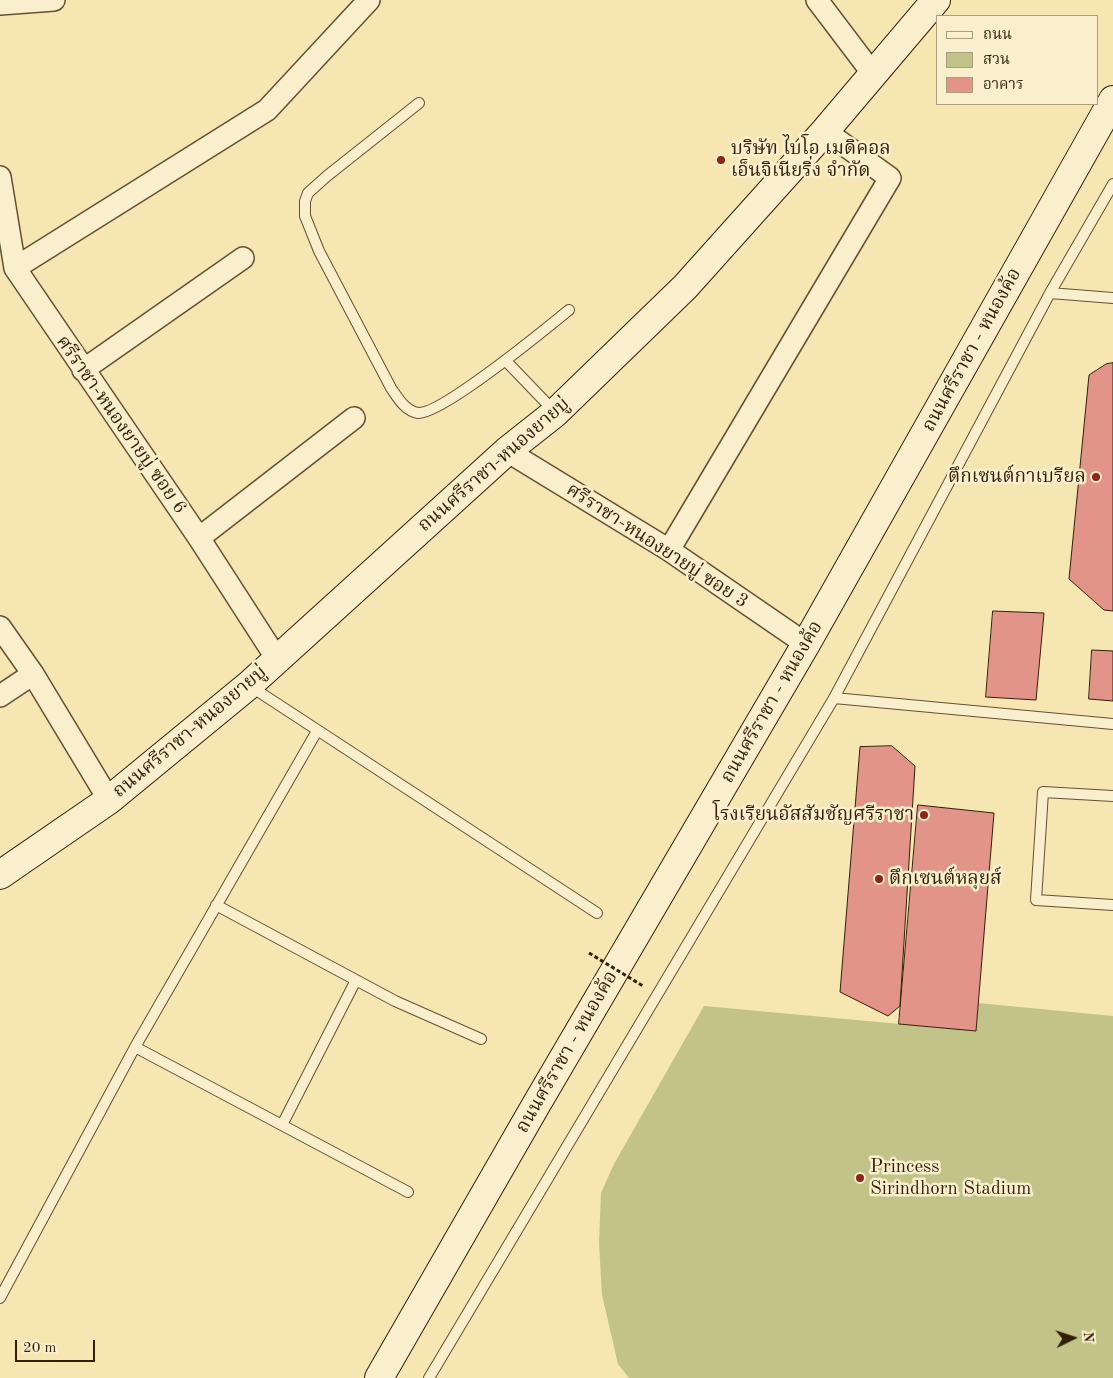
<!DOCTYPE html>
<meta charset="utf-8">
<style>
body{margin:0}
#map{position:relative;width:1113px;height:1378px;overflow:hidden;background:#f6e6b2;font-family:"Old Standard TT","Noto Serif Thai",serif}
canvas{display:block}
.legend{position:absolute;left:936px;top:15px;width:162px;height:90px;box-sizing:border-box;background:#f9efcd;border:1px solid #aa9c7f;margin:0;padding:6px 9px;list-style:none;font-size:15px;color:#331f09}
.legend li{display:flex;align-items:center;gap:10px;height:25px}
.legend b{width:25px;border:1px solid #aa9c7f}
.north{position:absolute;left:1048px;top:1313px;width:50px;height:50px;-webkit-text-stroke:4px #f9efcd;paint-order:stroke;rotate:86deg;font-size:14px;font-weight:700;line-height:20px;text-align:center;color:#331f09}
.north::after{content:'';display:block;margin:auto;width:18px;height:22px;background:#331f09;clip-path:polygon(50% 0,100% 100%,50% 72%,0 100%)}
.scale{position:absolute;left:15px;top:1340px;width:80px;height:22px;box-sizing:border-box;border:2px solid #331f09;border-top:0;padding-left:6px;font-size:15px;line-height:18px;white-space:nowrap;color:#331f09;-webkit-text-stroke:4px #f9efcd;paint-order:stroke}
</style>
<div id="map">
<canvas width="1113" height="1378"></canvas>
<ul class="legend">
<li><b style="height:6px;background:#f9efcd"></b>ถนน</li>
<li><b style="height:14px;background:#c1c389"></b>สวน</li>
<li><b style="height:14px;background:#e19487"></b>อาคาร</li>
</ul>
<div class="north">N</div>
<div class="scale">20 m</div>
</div>
<script>
const context = document.querySelector('canvas').getContext('2d');
context.lineJoin = 'round';
function paint(path, color) { context.fillStyle = color; context.fill(path, 'evenodd'); }
function stroke(path, color, width, dash) { context.strokeStyle = color; context.lineWidth = width; context.lineCap = dash ? 'butt' : 'round'; context.setLineDash(dash || []); context.stroke(path); }
function label(font, color, halo, rows, align = 'center') {
  context.font = font + ' "Old Standard TT","Noto Serif Thai",serif'; context.lineWidth = 5; context.setLineDash([]); context.textBaseline = 'middle'; context.strokeStyle = halo; context.fillStyle = color; for (const [text, x, y, turn = 0] of rows) {
    context.save(); context.translate(x, y); context.rotate((+turn || 0) * Math.PI / 180); context.textAlign = isNaN(turn) ? turn : align; if (halo) context.strokeText(text, 0, 0); context.fillText(text, 0, 0); context.restore();
  }
}
const green = new Path2D(`
 M978,1003L1113,1016V1378H629L618,1364L602,1295L599,1243L601,1193L614,1164L704,1006L976,1031Z`);
const building = new Path2D(`
 M1113,363V611L1104,610L1069,579L1089,375L1106,364Z
 M993,611L1044,613L1036,700L986,697Z
 M1092,650L1113,651V701L1089,699Z
 M892,746L915,766L900,1006L888,1016L840,992L860,747Z
 M918,805L994,813L976,1031L899,1024Z`);
const service = new Path2D(`
 M419,103L327,176L308,193L305,201V216L319,251L391,388C398,398 405,411 418,413C441,415 547,328 569,310
 M1050,293L1113,298
 M506,361L555,412
 M250,686L597,913
 M834,698L1113,724
 M1113,796L1043,792L1036,900L1113,905
 M216,905L395,1001L481,1039
 M135,1047L408,1192
 M282,1125L356,980
 M0,1298L135,1047L317,731
 M429,1378L834,698L1050,293L1113,184`);
const minor = new Path2D(`
 M817,0L873,74
 M0,4L54,0
 M0,177L15,268L199,538L277,659
 M15,268L267,110L369,0
 M83,370L243,258
 M507,451L669,550L806,644
 M199,538L354,418
 M669,550L890,178L825,131
 M0,627L33,674L109,800
 M0,696L33,674`);
const secondary = new Path2D(`
 M0,875L109,800L249,685L507,451L555,413L685,287L825,131L936,0
 M379,1378L536,1105L806,644L1113,100`);
const pathBridge = new Path2D(`
 M589,953L643,986`);
const markers = [
 [721,160,5,"#8f2418"],
 [1096,477,5,"#8f2418"],
 [924,815,5,"#8f2418"],
 [879,879,5,"#8f2418"],
 [860,1178,5,"#8f2418"]
];
const poiNames = [
 ["บริษัท ไบโอ เมดิคอล",731,149],
 ["เอ็นจิเนียริ่ง จำกัด",731,171],
 ["ตึกเซนต์กาเบรียล",1086,477,"right"],
 ["โรงเรียนอัสสัมชัญศรีราชา",914,815,"right"],
 ["ตึกเซนต์หลุยส์",889,879],
 ["Princess",870,1167],
 ["Sirindhorn Stadium",870,1189]
];
const streetNames = [
 ["ถนนศรีราชา - หนองค้อ",972,350,-61],
 ["ศรีราชา-หนองยายบู่ ซอย 6",121,425,55],
 ["ถนนศรีราชา-หนองยายบู่",494,465,-41],
 ["ศรีราชา-หนองยายบู่ ซอย 3",657,546,33],
 ["ถนนศรีราชา - หนองค้อ",772,702,-60],
 ["ถนนศรีราชา-หนองยายบู่",190,732,-40],
 ["ถนนศรีราชา - หนองค้อ",567,1052,-60]
];
paint(green, '#c1c389');
paint(building, '#e19487');
stroke(building, '#331f09', 1);
stroke(service, '#645133', 12);
stroke(minor, '#645133', 24);
stroke(secondary, '#331f09', 30);
stroke(service, '#f9efcd', 10);
stroke(minor, '#f9efcd', 21);
stroke(secondary, '#f9efcd', 28);
stroke(pathBridge, '#331f09', 3, [4, 2.5]);
for (const [x, y, r, color] of markers) { const dot = new Path2D(); dot.arc(x, y, r, 0, 2 * Math.PI); context.fillStyle = color; context.fill(dot); stroke(dot, '#f9efcd', 2); }
label('19px', '#331f09', '#f9efcd', poiNames, 'left');
label('19px', '#331f09', '#f9efcd', streetNames);
</script>
